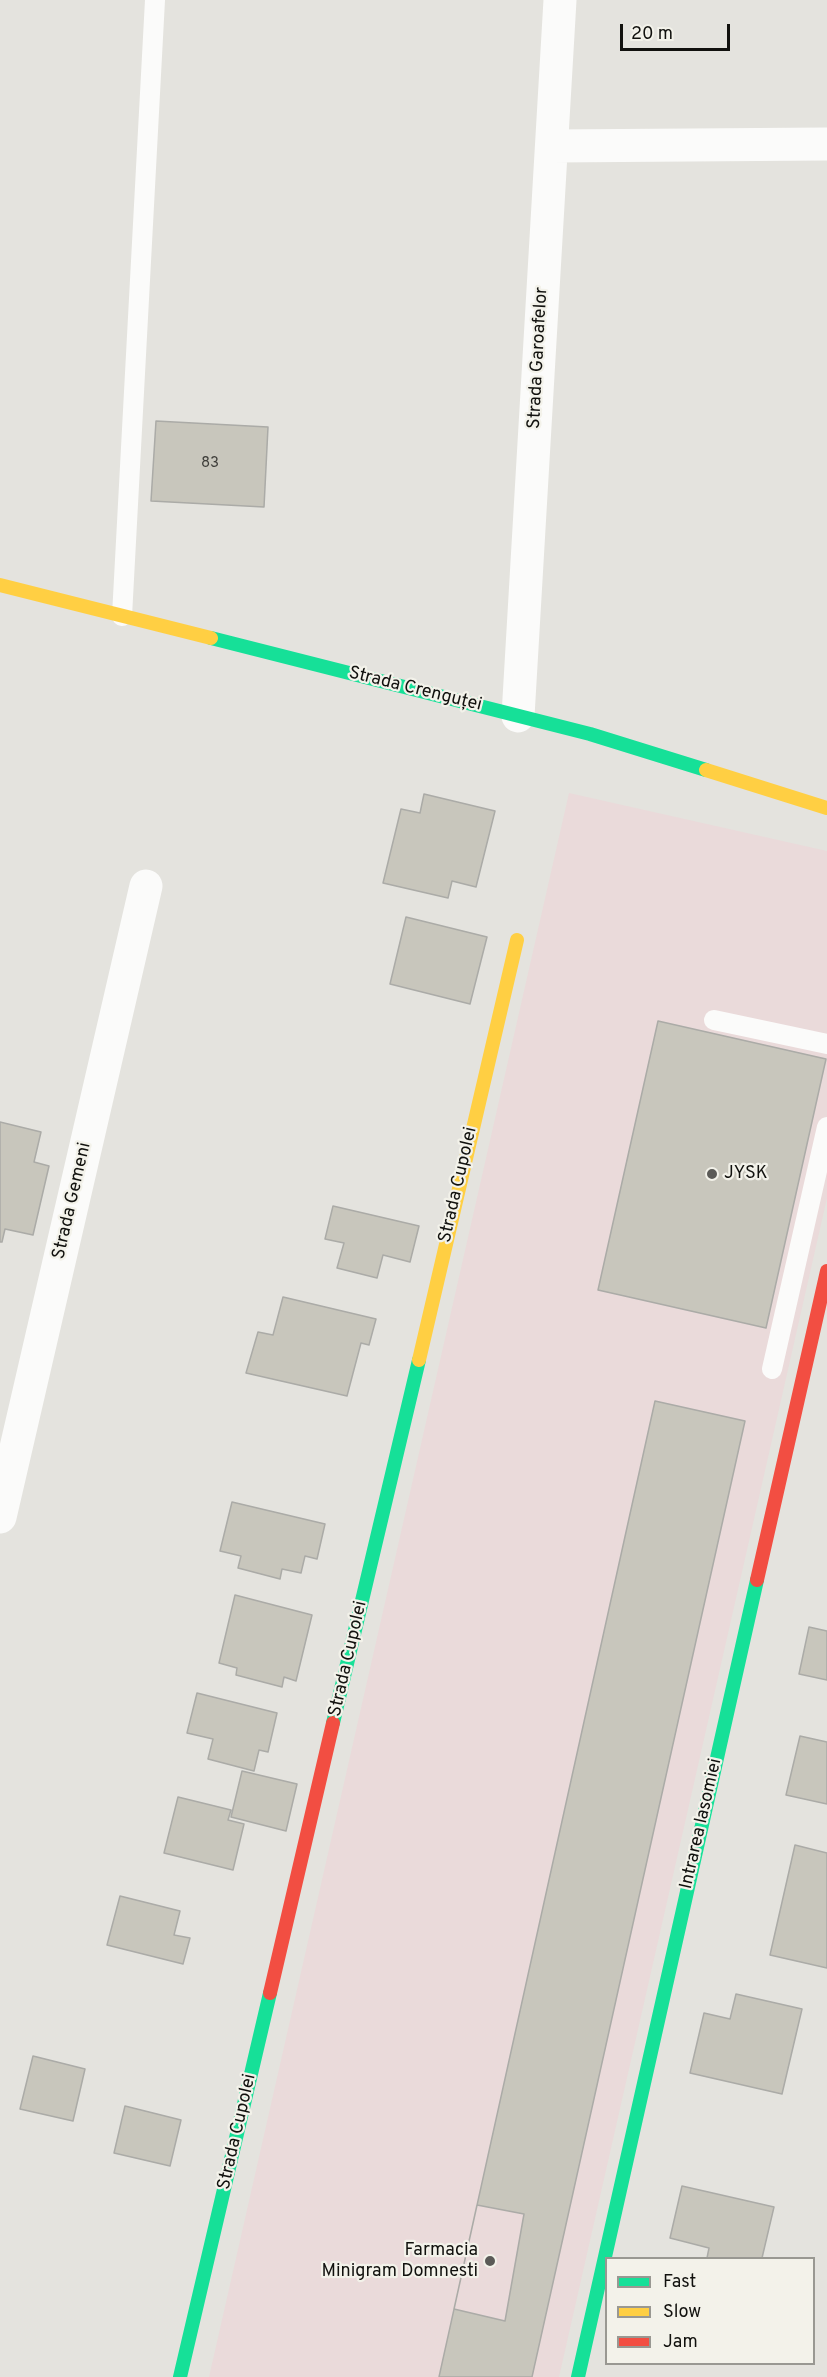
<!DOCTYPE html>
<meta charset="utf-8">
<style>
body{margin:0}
#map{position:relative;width:827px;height:2377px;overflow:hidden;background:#e4e3de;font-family:Overpass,sans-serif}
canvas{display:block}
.legend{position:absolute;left:605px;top:2257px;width:210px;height:108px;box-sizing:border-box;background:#f3f2ea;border:2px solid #999892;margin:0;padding:8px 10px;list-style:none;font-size:18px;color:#11110e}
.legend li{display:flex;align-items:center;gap:12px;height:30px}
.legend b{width:30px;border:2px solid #999892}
.scale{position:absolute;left:620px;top:24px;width:110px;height:27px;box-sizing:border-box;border:3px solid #11110e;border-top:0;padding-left:8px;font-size:18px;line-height:21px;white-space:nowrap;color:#11110e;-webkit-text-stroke:4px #f3f2ea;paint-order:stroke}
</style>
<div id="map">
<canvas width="827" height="2377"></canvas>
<ul class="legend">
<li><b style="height:8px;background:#16e098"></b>Fast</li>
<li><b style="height:8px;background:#ffcf43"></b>Slow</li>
<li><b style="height:8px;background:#f24e42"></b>Jam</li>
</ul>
<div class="scale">20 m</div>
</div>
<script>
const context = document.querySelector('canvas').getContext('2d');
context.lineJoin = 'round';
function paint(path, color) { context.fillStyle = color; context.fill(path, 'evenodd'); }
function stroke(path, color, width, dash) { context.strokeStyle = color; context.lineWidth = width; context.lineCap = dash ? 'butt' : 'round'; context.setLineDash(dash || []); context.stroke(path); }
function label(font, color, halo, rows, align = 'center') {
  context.font = font + ' Overpass,sans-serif'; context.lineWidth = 4.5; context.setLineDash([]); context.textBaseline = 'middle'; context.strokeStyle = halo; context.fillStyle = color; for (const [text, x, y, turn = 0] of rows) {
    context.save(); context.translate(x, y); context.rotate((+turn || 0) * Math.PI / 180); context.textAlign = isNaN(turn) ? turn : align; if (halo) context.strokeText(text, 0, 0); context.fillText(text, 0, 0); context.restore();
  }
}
const commercial = new Path2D(`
 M569,793L827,851V1198L559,2377H209Z`);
const building = new Path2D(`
 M156,421L268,427L264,507L151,501Z
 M424,794L495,811L476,887L452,881L448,898L383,883L401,809L420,813Z
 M406,917L487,937L470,1004L390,984Z
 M658,1021L826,1059L766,1328L598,1290Z
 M0,1122L41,1132L34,1162L49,1166L33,1235L5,1229L2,1242H0Z
 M333,1206L419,1226L410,1262L383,1255L377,1278L337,1268L344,1243L325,1239Z
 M283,1297L376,1319L369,1345L361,1343L347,1396L246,1373L258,1332L273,1335Z
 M655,1401L745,1421L532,2377H439Z
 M232,1502L325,1524L317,1559L305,1556L301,1573L282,1569L280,1579L238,1568L241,1556L220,1551Z
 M235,1595L312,1615L296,1681L284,1677L282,1687L236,1675L237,1668L219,1663Z
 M809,1627L827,1631V1680L799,1674Z
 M197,1693L277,1713L268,1752L259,1750L254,1771L208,1759L213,1739L187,1733Z
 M800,1736L827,1742V1804L786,1795Z
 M242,1771L297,1784L286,1831L231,1817Z
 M178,1797L231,1810L228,1820L244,1824L233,1870L164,1853Z
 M795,1845L827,1853V1968L770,1955Z
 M120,1896L180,1911L174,1935L190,1938L183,1964L107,1945Z
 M736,1994L802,2009L782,2094L690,2073L704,2013L730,2019Z
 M33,2056L85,2069L73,2121L20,2109Z
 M125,2106L181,2120L170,2166L114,2153Z
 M682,2186L774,2207L762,2258H707L709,2248L670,2238Z
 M477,2205L524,2214L505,2321L454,2309Z`);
const lane = new Path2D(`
 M122,616L155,0
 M714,1020L827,1044
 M772,1369L827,1127`);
const street = new Path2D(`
 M552,146L827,144
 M518,716L560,0
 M0,1517L146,886`);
const fast = new Path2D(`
 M211,638L590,734L706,770
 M333,1723L419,1360
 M180,2377L270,1993
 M578,2377L757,1580`);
const slow = new Path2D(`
 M0,585L211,638
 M706,770L827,808
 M419,1360L517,940`);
const jam = new Path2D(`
 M757,1580L827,1271
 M270,1993L333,1723`);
const markers = [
 [712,1174,6,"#5b5a57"],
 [490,2261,6,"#5b5a57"]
];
const numberNames = [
 ["83",210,464]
];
const streetNames = [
 ["Strada Garoafelor",539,358,-87],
 ["Strada Crenguței",415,690,14],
 ["Strada Cupolei",459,1185,-77],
 ["Strada Gemeni",73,1201,-77],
 ["Strada Cupolei",349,1659,-77],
 ["Intrarea Iasomiei",702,1824,-77],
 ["Strada Cupolei",238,2132,-77]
];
const poiNames = [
 ["JYSK",724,1174],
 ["Farmacia",478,2251,"right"],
 ["Minigram Domnesti",478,2272,"right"]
];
paint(commercial, '#eadada');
paint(building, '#c8c6bc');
stroke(building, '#ababa7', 1.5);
stroke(lane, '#fbfbfa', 20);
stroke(street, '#fbfbfa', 33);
stroke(fast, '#16e098', 14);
stroke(slow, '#ffcf43', 14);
stroke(jam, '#f24e42', 14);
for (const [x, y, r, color] of markers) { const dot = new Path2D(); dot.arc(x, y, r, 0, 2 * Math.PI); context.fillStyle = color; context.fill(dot); stroke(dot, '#f3f2ea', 2); }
label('15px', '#3f3e3a', null, numberNames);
label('18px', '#11110e', '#f3f2ea', streetNames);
label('18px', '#11110e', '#f3f2ea', poiNames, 'left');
</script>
